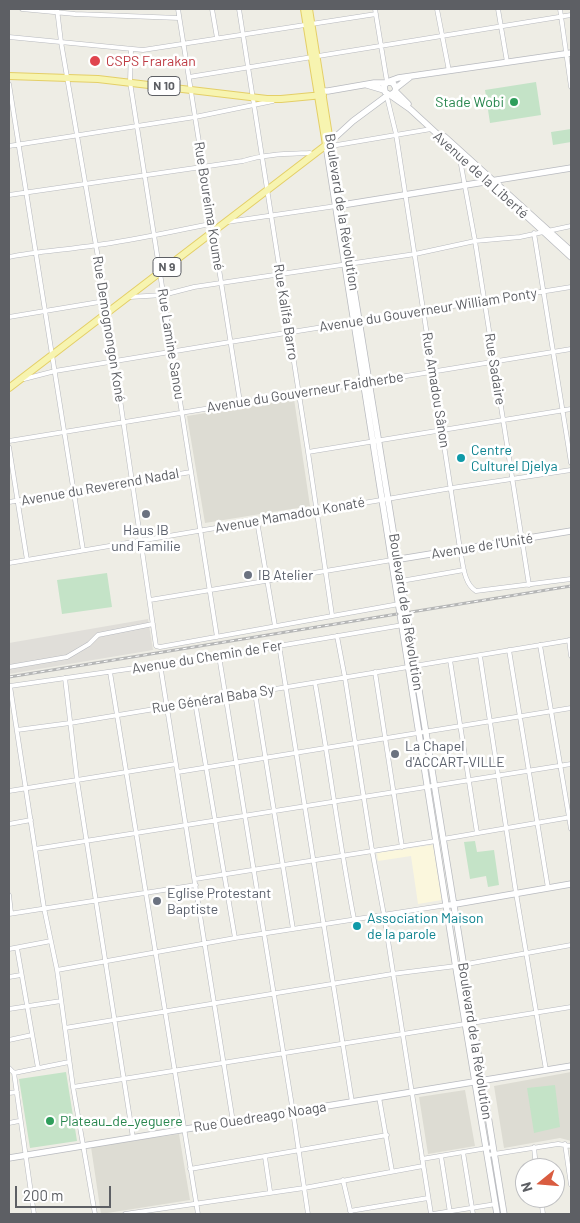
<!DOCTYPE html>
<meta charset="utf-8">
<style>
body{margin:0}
#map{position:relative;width:580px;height:1223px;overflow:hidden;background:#eeede5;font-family:Barlow,sans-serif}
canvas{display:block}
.frame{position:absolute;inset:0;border:10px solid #5d5f64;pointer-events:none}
.north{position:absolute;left:515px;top:1158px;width:50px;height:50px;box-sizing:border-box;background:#fff;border:1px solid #bebfc1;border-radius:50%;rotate:253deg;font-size:14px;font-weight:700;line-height:20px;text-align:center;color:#5d5f64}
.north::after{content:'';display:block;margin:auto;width:18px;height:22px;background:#d95c40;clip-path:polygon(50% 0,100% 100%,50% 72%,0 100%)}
.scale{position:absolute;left:15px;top:1186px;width:96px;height:22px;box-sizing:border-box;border:2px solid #5d5f64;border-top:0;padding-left:6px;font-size:15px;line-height:18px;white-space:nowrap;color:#5d5f64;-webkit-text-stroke:4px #fff;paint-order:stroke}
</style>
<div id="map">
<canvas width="580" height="1223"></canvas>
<div class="frame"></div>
<div class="north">N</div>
<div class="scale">200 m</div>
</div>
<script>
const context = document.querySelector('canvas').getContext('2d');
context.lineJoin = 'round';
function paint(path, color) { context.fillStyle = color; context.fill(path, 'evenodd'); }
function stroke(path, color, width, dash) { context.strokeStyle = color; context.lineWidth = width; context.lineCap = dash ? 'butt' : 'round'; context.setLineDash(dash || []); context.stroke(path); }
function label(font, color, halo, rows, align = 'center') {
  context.font = font + ' Barlow,sans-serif'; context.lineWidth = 5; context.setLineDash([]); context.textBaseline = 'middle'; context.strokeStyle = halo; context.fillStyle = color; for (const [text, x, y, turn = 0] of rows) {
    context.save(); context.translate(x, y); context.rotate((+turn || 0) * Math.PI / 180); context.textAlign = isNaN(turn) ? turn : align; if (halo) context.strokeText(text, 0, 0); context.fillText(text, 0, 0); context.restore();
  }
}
const commercial = new Path2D(`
 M433,845L442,900L418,904L411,856L378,861L377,853Z`);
const industrial = new Path2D(`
 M148,619L153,650L9,674V643Z`);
const education = new Path2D(`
 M294,399L310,506L205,523L187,416Z
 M571,1072V1141L560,1138L504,1148L494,1086Z
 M465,1090L475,1146L428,1154L419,1097Z
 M179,1134L190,1200L101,1214L91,1147Z`);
const green = new Path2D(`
 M536,82L541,115L490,123L485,90Z
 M571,129V142L553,145L551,132Z
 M107,573L112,607L62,614L57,580Z
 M475,841L477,852L494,850L499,885L488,887L486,876L470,879L464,842Z
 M66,1072L77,1141L30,1148L19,1079Z
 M555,1085L560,1127L534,1133L527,1088Z`);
const street = new Path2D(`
 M22,9L75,14L179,18
 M57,9L61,42L107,310L156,646L160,647L399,604
 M178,9L240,402
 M212,9L217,38
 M239,9L308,452L332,615
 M375,9L387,82
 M437,9L449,71
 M498,9L507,62
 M560,9L571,87
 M9,37L143,50L376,14
 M131,50L130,82L217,637
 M189,77L571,15
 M9,84L83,550
 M387,97L396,134L460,549C463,562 463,583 476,591L571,579
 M9,146L195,117L273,101
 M331,146L431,129
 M459,154L475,241L529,585
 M9,195L243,161C264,154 287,154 310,153L313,155
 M227,222L336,206
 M534,233L571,463
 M9,257C38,251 67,250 97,245C135,240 173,231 211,224
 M130,297L163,295L194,287L415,254L475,241L520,237L571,226
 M9,317L105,301
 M24,379L55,371L230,342L571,287
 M9,441L571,349
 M9,447L27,560
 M308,452L571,409
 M9,502L191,472
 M257,521L275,626
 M9,563L452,488L571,470
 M401,581L464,570
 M150,600L392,560
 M337,636L345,678L372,850L384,915L431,1214
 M569,640L571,656
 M279,645L352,1102
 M540,645L571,829
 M509,650L548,888
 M219,656L293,1112L308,1214
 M480,656L516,893L546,1070
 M450,660L477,833
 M160,664L233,1122
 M9,667L67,657L89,644L98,635L153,624
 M110,672L198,1214
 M375,672L402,847
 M65,678L77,780L133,1138
 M315,683C329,761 339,841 354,919
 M10,686L44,908L57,970L73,1087L95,1214
 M10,686L219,656L403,625
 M255,693L293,929
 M195,702L235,938
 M17,730L70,723L571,640
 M178,772L571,708
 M9,791L176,764
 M9,824L31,820
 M443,839L571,817
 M35,849L571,764
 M195,879L436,841
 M9,895L11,913
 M9,914L196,885
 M17,948L38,1068
 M9,949L51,941
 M57,970L235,938L447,905
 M9,977L21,975
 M9,1009L61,1001
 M65,1028L392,974L456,966L571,945
 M9,1040L32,1035
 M9,1068L14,1073L34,1214
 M14,1073L69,1062
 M73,1087L571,1007
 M9,1093L17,1092
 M379,1097L392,1171
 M9,1123L19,1121
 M565,1144L571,1185
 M534,1147L536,1168
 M463,1152L473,1214
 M488,1155L558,1144L571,1146
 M441,1156L450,1213
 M265,1157L270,1191
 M422,1159L493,1147
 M190,1169L387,1135
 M343,1180L351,1214
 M541,1198L543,1214
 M350,1211L428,1198
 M125,1214L304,1188L423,1166
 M433,1214L496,1204`);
const secondary = new Path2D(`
 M389,82L393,83L396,88L395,92L390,95L385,92L384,86L387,82L398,78L571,53
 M367,85L384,90
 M396,88L410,77
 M323,91H328L374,83H386
 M395,91L408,104
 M388,95L353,121L330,142L504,1214
 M390,95L410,109L571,257
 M445,137L571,251
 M326,145L456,968L497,1214
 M336,206L571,168
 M394,560L571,531
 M450,905L571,884
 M9,1158L571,1066`);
const primary = new Path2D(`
 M304,9L326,145
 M9,76L98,79L267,99H281L323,95
 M9,388L330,142L309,9`);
const rail = new Path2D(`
 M411,612L571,586
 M9,677L397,614`);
const markers = [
 [95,61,6,"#e0444e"],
 [514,102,5,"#2e9e5b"],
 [461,458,5,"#0f9aa8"],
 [146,514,5,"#6b7280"],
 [248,575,5,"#6b7280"],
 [395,754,5,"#6b7280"],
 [157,901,5,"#6b7280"],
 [357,926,5,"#0f9aa8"],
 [50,1121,5,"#2e9e5b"]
];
const shields = [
 [164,86,32],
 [167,267,28]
];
const shieldNames = [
 ["N 10",164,86],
 ["N 9",167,267]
];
const healthNames = [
 ["CSPS Frarakan",106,61]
];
const leisureNames = [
 ["Stade Wobi",504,102],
 ["Plateau_de_yeguere",60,1121,"left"]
];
const streetNames = [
 ["Avenue de la Liberté",481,175,42],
 ["Rue Boureima Koumé",209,206,81],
 ["Boulevard de la Révolution",342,212,81],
 ["Avenue du Gouverneur William Ponty",428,310,-9],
 ["Rue Kalifa Barro",286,312,81],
 ["Rue Demognongon Koné",109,329,81],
 ["Rue Lamine Sanou",171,344,81],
 ["Rue Sadaire",495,369,81],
 ["Rue Amadou Sânon",436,390,81],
 ["Avenue du Gouverneur Faidherbe",305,392,-9],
 ["Avenue du Reverend Nadal",100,487,-10],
 ["Avenue Mamadou Konaté",290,515,-10],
 ["Avenue de l'Unité",482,546,-9],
 ["Boulevard de la Révolution",406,612,81],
 ["Avenue du Chemin de Fer",207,657,-9],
 ["Rue Général Baba Sy",213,699,-9],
 ["Boulevard de la Révolution",475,1041,81],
 ["Rue Ouedreago Noaga",260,1117,-9]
];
const cultureNames = [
 ["Centre",471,450],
 ["Culturel Djelya",471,466],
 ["Association Maison",367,918],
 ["de la parole",367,934]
];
const worshipNames = [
 ["Haus IB",146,530,"center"],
 ["und Familie",146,546,"center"],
 ["IB Atelier",258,575],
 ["La Chapel",405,746],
 ["d'ACCART-VILLE",405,762],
 ["Eglise Protestant",167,893],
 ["Baptiste",167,909]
];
paint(commercial, '#fbf7dd');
paint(industrial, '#e0ded9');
paint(education, '#dddcd3');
paint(green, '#c4e3c7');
stroke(street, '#b7b9be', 5);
stroke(secondary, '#b8babf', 7);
stroke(primary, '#e4cf67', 8);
stroke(street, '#fff', 4);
stroke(secondary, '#fff', 5.5);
stroke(primary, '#f7f4b0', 6);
stroke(rail, '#b5b6b6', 3);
stroke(rail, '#fff', 1, [4]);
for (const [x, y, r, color] of markers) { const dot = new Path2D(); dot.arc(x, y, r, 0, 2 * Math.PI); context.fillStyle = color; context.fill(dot); stroke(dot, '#fff', 2); }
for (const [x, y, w] of shields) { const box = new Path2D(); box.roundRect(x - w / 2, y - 9.5, w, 19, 4); context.fillStyle = '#fff'; context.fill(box); stroke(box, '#5d5f64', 1); }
label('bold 12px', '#5d5f64', null, shieldNames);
label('14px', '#be3a42', '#fff', healthNames, 'left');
label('14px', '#27864d', '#fff', leisureNames, 'right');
label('14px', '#5d5f64', '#fff', streetNames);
label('14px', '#0d838f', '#fff', cultureNames, 'left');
label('14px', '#5b616d', '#fff', worshipNames, 'left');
</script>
